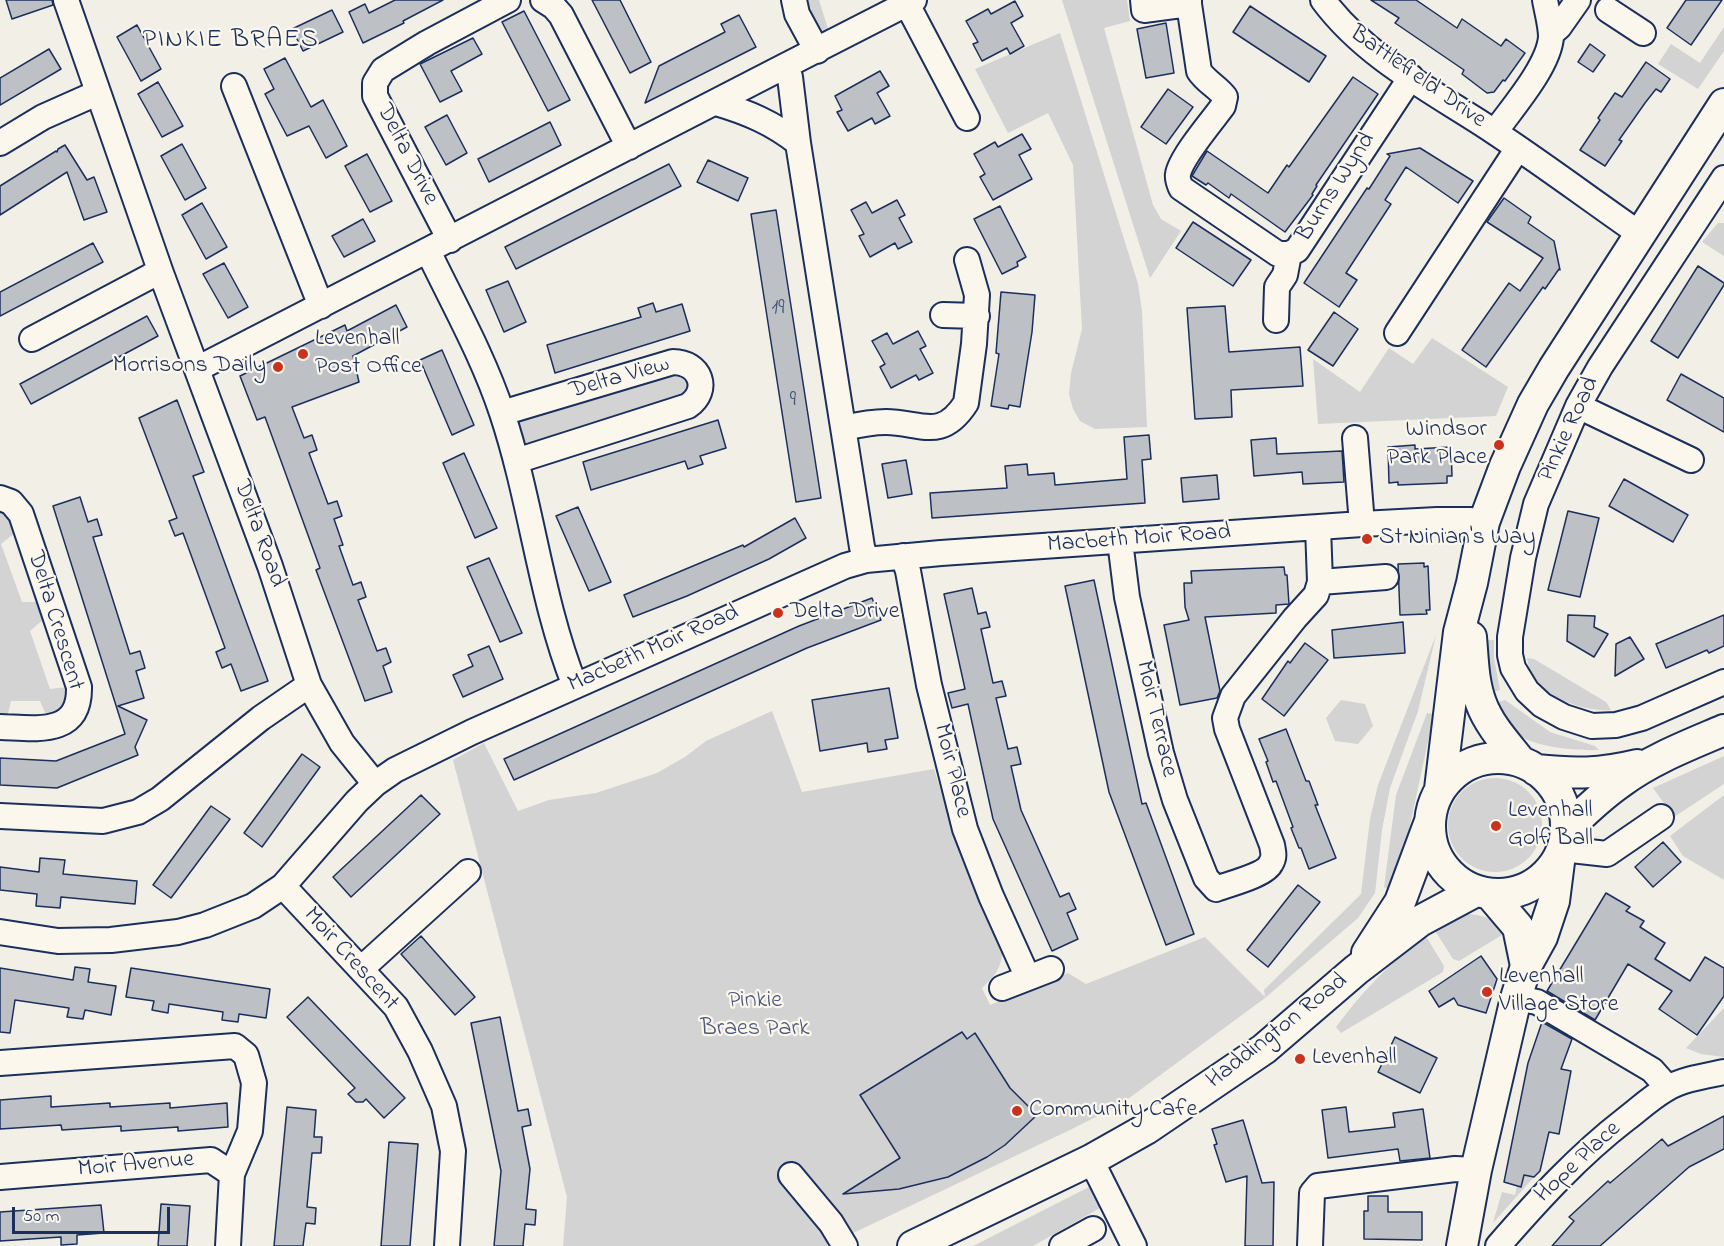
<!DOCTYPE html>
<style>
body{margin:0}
#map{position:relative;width:1724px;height:1246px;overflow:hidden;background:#f2efe6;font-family:"Indie Flower",sans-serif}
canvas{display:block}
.scale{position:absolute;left:12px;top:1207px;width:158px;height:27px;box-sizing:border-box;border:3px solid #1b2f5e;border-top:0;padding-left:8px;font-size:18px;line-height:21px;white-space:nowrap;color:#1b2f5e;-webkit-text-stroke:4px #fbf7ec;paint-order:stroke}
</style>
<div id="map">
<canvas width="1724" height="1246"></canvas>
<div class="scale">50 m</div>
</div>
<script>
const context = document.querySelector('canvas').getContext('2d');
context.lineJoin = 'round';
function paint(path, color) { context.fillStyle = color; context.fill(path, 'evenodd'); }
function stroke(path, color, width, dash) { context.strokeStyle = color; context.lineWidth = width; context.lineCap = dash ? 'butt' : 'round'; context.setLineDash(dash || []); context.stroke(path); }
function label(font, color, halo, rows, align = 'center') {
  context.font = font + ' "Indie Flower",sans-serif'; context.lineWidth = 4.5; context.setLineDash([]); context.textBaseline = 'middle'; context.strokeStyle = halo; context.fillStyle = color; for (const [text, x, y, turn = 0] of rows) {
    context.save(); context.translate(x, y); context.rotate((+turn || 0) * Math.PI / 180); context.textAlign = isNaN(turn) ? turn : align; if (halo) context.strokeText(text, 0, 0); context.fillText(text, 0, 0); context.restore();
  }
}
const green = new Path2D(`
 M801,0H819L828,29L816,34Z
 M1062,0H1127L1130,21L1104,28L1153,205L1161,219L1181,231L1150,278Z
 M1724,27V51L1698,89L1658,64L1671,44L1700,63Z
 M1060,33L1138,284L1142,311L1147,427L1095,429L1080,421L1073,409L1069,394L1071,373L1082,329L1073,165L1048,113L1008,133L975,69Z
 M1718,223H1724V256L1702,242Z
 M1432,338L1508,387L1496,416L1318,424L1313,359L1360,392L1389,348L1413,364Z
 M666,369L685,374L690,387L677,403L670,398L563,431L558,439L534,446L521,440L517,427L523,415L548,406L555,410L656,379Z
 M0,510L11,518L16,532L1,544L22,602H39L45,618L30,631L50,689L68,687L65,708L48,719L40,701H11L7,718H0Z
 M1436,635L1418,711L1390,788L1382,830L1375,893L1358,918L1265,998L1121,1104L1074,1128L826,1246H563L567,1197L453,760L484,743L518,811L549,800L596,793L657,773L685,757L706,741L772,711L802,792L934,769L954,831L1003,948C1001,968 997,974 982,988L990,1005L1068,973L1086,984L1205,937L1265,997L1264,990L1361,894L1370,819L1378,785Z
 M1486,640H1494V658L1500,690L1488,694Z
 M1527,658L1534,659L1606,702L1611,710C1585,712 1543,698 1531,672C1529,668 1528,663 1527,658Z
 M1341,700L1365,704L1373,726L1358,744L1335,741L1326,718Z
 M1505,700L1550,732L1595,746L1599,750C1574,751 1526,747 1509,728C1502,721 1497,712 1492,704Z
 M1427,713L1434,714L1400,871L1391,891L1384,887L1396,795Z
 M1724,756V784L1674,817L1653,788Z
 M1448 825a47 47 0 1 1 94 0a47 47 0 1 1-94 0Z
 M1724,795V880L1683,856L1670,836Z
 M1467,914C1484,915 1496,919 1507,932L1459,961L1453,959L1434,929L1454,919Z
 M1424,936L1427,938L1444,966L1443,972L1341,1033L1336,1027C1361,993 1391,962 1424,936Z
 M1724,1008V1057L1701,1054L1686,1048Z
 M1524,1175L1534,1177L1493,1223L1502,1192L1515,1195L1517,1185L1522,1186Z
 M1095,1184L1100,1208L1033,1246H973Z`);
const building = new Path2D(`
 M6,0H52L53,5L12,19Z
 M395,0H443L403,21L404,23L363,43L349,12L365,4L369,13Z
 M592,0H620L651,62L630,73Z
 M1371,0H1416L1457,28L1462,19L1501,46L1506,39L1525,53L1505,81L1503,80L1494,92L1487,93L1462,74L1464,70L1395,23L1399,18Z
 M1686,0H1722L1691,45L1667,28Z
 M1015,1L1023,16L1011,23L1024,46L1010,54L1007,48L982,61L973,44L978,42L966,21L988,9L991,14Z
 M1250,6L1326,56L1309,82L1233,32Z
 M332,10L343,32L303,51L292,29Z
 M524,11L570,100L548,111L502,22Z
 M739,15L756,47L645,103L659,66L725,32L721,24Z
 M1166,23L1174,73L1146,78L1137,29Z
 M137,25L161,69L141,81L117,37Z
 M473,38L482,54L451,71L462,91L440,102L420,64Z
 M1590,44L1605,55L1593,72L1578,62Z
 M49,49L61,69L0,105V78Z
 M285,58L311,107L323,100L347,146L326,158L309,126L287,136L265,94L274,89L264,69Z
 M1646,62L1670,79L1661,92L1656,89L1645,103L1619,140L1622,141L1605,166L1580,150L1600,120L1598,118L1615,93L1622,97Z
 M880,71L889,86L877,93L890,116L875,124L872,118L848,131L837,112L842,110L835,96Z
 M1353,77L1378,94L1316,185L1317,186L1312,194L1313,195L1285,232L1231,194L1229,198L1208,183L1206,185L1192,176L1207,151L1268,193L1287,165L1289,167Z
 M158,82L183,126L162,137L138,94Z
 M1168,89L1193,107L1166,144L1141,127Z
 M447,115L467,153L446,165L425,127Z
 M550,122L561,145L489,182L478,159Z
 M1022,134L1031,149L1019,155L1032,179L993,200L980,177L985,174L974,154L995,142L998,147Z
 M182,144L206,188L185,200L161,156Z
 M65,145L87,180L94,177L107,212L84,220L67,172L0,215V186L56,151L57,152L58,149Z
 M1420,148L1473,181L1458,203L1406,167L1385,200L1391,204L1346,273L1357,280L1339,307L1304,283L1367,188L1369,189L1390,156L1387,154Z
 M367,154L392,201L370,212L345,166Z
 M708,160L748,178L738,201L697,182Z
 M669,164L681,186L516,269L505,247Z
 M1504,198L1531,217L1528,223L1554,241L1560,270L1559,269L1545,289L1543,287L1486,367L1462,350L1509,283L1520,291L1543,258L1487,222Z
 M897,200L905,215L899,218L912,242L898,249L895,243L870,257L859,236L864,234L851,210L866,202L872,213Z
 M202,203L227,247L206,259L182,215Z
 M1000,206L1026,257L1017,262L1018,266L1002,274L974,219Z
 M776,210L821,498L796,502L751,214Z
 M363,219L375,241L344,257L332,236Z
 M1193,222L1251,260L1233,286L1176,248Z
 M93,243L103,262L0,316V292Z
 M224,263L248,307L228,318L203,274Z
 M1698,266L1724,283V285L1678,358L1651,341Z
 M508,281L526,322L504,332L486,290Z
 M1001,292L1035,295L1032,332L1020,407L1009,405L1008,409L991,406L999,354L996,353Z
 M653,303L656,312L682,304L690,331L555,373L547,345L641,317L638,308Z
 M396,305L407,327L353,356L359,382L292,407L304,438L312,435L317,450L309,453L328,504L337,501L342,516L334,519L343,545L339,546L353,585L361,582L366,597L358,600L377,651L386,648L391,662L383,666L392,692L365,701L316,570L320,568L265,417L257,420L240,376L345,325L347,331Z
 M1225,306L1229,352L1300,347L1303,386L1231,390L1232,417L1195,419L1187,308Z
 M1334,312L1358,329L1333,366L1308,350Z
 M147,316L158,336L31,404L20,384Z
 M918,331L926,346L920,349L933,373L919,380L916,375L891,388L880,367L885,364L872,341L887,333L893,344Z
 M442,350L474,425L452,435L420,360Z
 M1681,374L1724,398V432L1667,400Z
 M177,400L204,472L193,476L268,681L241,691L231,664L222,668L216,652L225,648L183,533L175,536L169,521L177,518L139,418Z
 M718,420L726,448L700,456L703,464L688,469L685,461L591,490L583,462Z
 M1149,435L1151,459L1142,460L1145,503L932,518L930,493L1007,488L1005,466L1027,464L1028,475L1054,473L1055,485L1127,479L1124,437Z
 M1276,438L1277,454L1342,451L1344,482L1303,484L1302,472L1254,476L1251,440Z
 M1415,445V449L1451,447L1452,476H1447V483L1398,485V482L1389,483L1388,447Z
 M464,453L497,528L475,538L443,463Z
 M906,460L912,494L888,498L882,464Z
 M1217,475L1219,499L1183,502L1181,478Z
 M1624,479L1688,515L1673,542L1609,506Z
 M80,497L88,522L97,519L102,535L93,537L130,654L140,651L145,668L136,671L144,698L118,706L147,720L135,747L138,755L57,788L0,785V758L56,761L125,734L53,506Z
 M578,507L611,582L589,591L556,516Z
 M1568,511L1599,518L1580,597L1548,590Z
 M795,518L806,538L769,559L687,596L633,617L624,595L743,545L744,547Z
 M489,558L522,633L500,642L467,567Z
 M1424,563V567L1428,566L1430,610H1426L1427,614L1400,615L1398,564Z
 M1284,567L1285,575H1287L1289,604L1276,605V613L1205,617L1220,691L1217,698L1180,705L1164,625L1189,620L1185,607L1184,583H1192L1191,571Z
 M1094,580L1142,804L1146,803L1194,934L1166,945L1109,792L1065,586Z
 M972,588L978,614L986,612L990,627L981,629L993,683L1002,681L1006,696L996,698L1008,749L1017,747L1021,764L1011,766L1021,810L1060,897L1069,893L1076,909L1067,913L1078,939L1052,951L993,819L968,704L952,708L948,693L965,689L944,594Z
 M872,598L881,620L807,648L514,780L504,759L799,626Z
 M1568,615L1595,616L1594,627L1608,634L1594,657L1567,641Z
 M1724,615V646L1709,653L1707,650L1666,668L1656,644Z
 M1403,622L1405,653L1334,658L1332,630Z
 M1630,637L1644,659L1615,676L1616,644Z
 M1305,643L1328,660L1284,716L1262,699L1288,661L1290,663Z
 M489,646L503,679L463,697L453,675L473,666L468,655Z
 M889,688L898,738L885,740L887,749L868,752L867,743L820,751L812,700Z
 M1286,729L1306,781H1309L1318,805H1315L1336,858L1309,869L1301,848H1299L1291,828L1293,827L1276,781L1273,782L1266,762L1268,761L1259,739Z
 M302,754L320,767L262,847L244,833Z
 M421,795L440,814L351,897L333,877Z
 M211,806L230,819L171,898L153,885Z
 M1663,842L1681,862L1653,887L1635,867Z
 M40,858L65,860L63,874L137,881L135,904L61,897L60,908L36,906L37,894L0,890V867L39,872Z
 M1298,885L1320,902L1268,967L1247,950Z
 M1606,893L1630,907L1626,911L1644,921L1640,927L1665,943L1655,959L1690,981L1705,957L1724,968V996L1697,1035L1659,1009L1672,991L1628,964L1595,1020L1547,991Z
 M421,936L475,997L455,1015L401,954Z
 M1481,956L1497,979L1486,1013L1458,1005L1454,998L1439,1007L1429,991Z
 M75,967L90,969L88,982L116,986L111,1015L85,1010L83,1019L67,1017L69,1008L15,1000L10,1033L0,1032V968L73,980Z
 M131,968L270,989L266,1018L239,1014L238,1022L222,1020L223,1012L169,1004L168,1013L152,1010L154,1001L126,997Z
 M308,997L405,1098L384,1118L366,1099L363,1102H356L348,1094L355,1088L287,1017Z
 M500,1017L518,1111L528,1109L531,1125L522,1127L530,1169L526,1209L536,1210L535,1225L525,1224L523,1246H494L501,1171L471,1023Z
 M1542,1022L1572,1039L1561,1069L1571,1071L1559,1134L1549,1132L1540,1171L1534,1177L1524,1175L1521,1187L1504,1182L1528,1063Z
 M962,1032L967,1039L975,1033L1010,1088L1037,1115L1005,1145L987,1157L948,1177L899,1189L843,1194L900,1158L860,1095Z
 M1395,1037L1437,1058L1420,1093L1378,1072Z
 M51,1096V1107L110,1103V1107L170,1103V1108L227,1103L228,1127L178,1131V1127L121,1131V1126L62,1130L61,1125L0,1129V1100Z
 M287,1107L316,1110L314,1137H322L321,1153H312L307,1207L316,1208L315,1224L306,1223L303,1246H274Z
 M1346,1107L1349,1132L1395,1127L1393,1113L1423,1109L1430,1158L1400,1161L1398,1149L1328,1158L1322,1110Z
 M1724,1116V1149L1689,1167L1600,1246H1552L1574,1221L1569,1217L1608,1181L1610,1183L1662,1139L1668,1146Z
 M1243,1120L1262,1183L1274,1182L1273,1246H1245L1247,1176L1226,1182L1214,1145L1217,1144L1212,1129Z
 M389,1142L418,1144L410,1246H381Z
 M1368,1196H1388V1212H1422V1240L1364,1239V1211H1368Z
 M161,1204L190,1206L187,1246H158Z
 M101,1205L104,1233L77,1235V1244L61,1245V1237L0,1241V1212Z`);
const minor = new Path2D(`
 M66,0L161,273L270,566L309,685L342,743L375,784
 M543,0L554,7L561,15L629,147
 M794,0L797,14L817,51
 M1143,0L1144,10L1189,4V0
 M1323,0C1366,58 1434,92 1493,131C1543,164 1591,200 1640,234
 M907,4L967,118
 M1189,4L1199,71C1206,82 1218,87 1225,97L1223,106C1212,121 1181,157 1178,174C1177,179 1179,183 1181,188L1278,254H1289L1297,250L1411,77
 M1608,10L1643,33
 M1551,34L1559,27L1578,0
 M785,66L914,0
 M234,86L321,306
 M716,103C747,112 773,123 798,143
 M1495,132C1512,108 1549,66 1551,37C1551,25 1547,12 1545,0
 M0,143L43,117L97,93
 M1724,178L1600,367L1578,406L1536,504L1523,558L1510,637V655L1513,668L1527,691L1542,705L1564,717L1592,726L1616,725L1642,718L1724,682
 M450,240L375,96V83L383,70L427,43L508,0
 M428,251C454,305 483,356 502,413C532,503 540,598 575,686
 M943,315L977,316
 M1276,320L1277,287L1285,275L1289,254
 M1397,333L1518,148
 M32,339L149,277L161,273
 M197,369L785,66L790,77L798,143L862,547L866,560
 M1578,406L1691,460
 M502,413L673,362C700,362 711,390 688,406L516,461
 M844,428C857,425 871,422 886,422C920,422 941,442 966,403L974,344L977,295L967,260
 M1355,438L1362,524
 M0,498L11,502L21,514L79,687C80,737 35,728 0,727
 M1120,541L1127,597L1161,753L1175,800L1206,878L1216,889C1229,884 1266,875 1271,863C1275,857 1273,851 1272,845L1227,729L1225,718L1233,696L1295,618L1316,595L1320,582L1318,527
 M903,556L908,571L929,685L965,829L991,896L1028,978
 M1320,582L1386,577
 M0,816L103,821L138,812L160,799L261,718L309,685
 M1562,849L1607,854L1661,817
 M283,886L396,1007L420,1051L444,1106L453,1151L447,1246
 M0,932L58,941L111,940L178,932L205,925L253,906L283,886L357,801L375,784L395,770L472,732L845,566L866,560L941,553L1362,524L1437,520H1469L1484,522
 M361,969L468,872
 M1002,988L1051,969
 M1516,998L1537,1002L1652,1070L1668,1088
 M0,1063L235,1046L246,1055L254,1083L250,1131L232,1174
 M1091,1160L1134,1246
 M791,1175L831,1223L845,1246
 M0,1177L211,1160L232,1174L228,1246
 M1062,1246L1093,1229
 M1310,1246L1312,1193L1318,1186L1455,1169L1476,1170
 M1498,1246C1538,1200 1578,1156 1626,1119C1639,1109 1652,1097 1666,1089C1683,1079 1705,1076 1724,1072`);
const major = new Path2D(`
 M1471,637C1473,659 1473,682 1481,703C1489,725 1506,743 1521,762
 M1430 826a68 68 0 1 1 136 0a68 68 0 1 1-136 0Z
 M1536,770C1574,774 1600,774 1637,765
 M1440,789L1459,632L1472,583L1484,522L1505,466L1533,404L1554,368L1724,104
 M1566,830C1583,813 1601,796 1621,782C1652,759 1689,745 1724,730
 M1490,894L1518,927L1526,966
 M1367,953L1400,902L1429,824
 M913,1246L1091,1160L1146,1129L1264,1049L1356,970L1420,921L1476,891
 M1462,1246L1476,1170L1516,998L1526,966L1542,937L1554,901L1560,854`);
const markers = [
 [303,354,6,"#c8321e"],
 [278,367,6,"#c8321e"],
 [1499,445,6,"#c8321e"],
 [1367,539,6,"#c8321e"],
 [778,613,6,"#c8321e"],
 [1496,826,6,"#c8321e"],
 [1487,992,6,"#c8321e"],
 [1300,1059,6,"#c8321e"],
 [1017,1111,6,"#c8321e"]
];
const numberNames = [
 ["19",778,310],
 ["9",793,402]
];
const streetNames = [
 ["Battlefield Drive",1417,78,35],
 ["Delta Drive",406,155,63],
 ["Burns Wynd",1337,188,-57],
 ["Delta View",620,379,-16],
 ["Pinkie Road",1570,430,-65],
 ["Delta Road",258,534,70],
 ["Macbeth Moir Road",1139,540,-4],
 ["Delta Crescent",54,621,73],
 ["Macbeth Moir Road",654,650,-24],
 ["Moir Terrace",1155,719,77],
 ["Moir Place",951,771,76],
 ["Moir Crescent",350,960,48],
 ["Haddington Road",1278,1032,-38],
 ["Hope Place",1579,1163,-43],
 ["Moir Avenue",136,1166,-5]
];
const poiNames = [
 ["Levenhall",315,340],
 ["Post Office",315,368],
 ["Morrisons Daily",266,367,"right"],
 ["Windsor",1487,431,"right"],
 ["Park Place",1487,459,"right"],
 ["St Ninian's Way",1379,539],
 ["Delta Drive",790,613],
 ["Levenhall",1508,812],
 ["Golf Ball",1508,840],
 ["Levenhall",1499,978],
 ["Village Store",1499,1006],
 ["Levenhall",1312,1059],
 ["Community Cafe",1029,1111]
];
const parkNames = [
 ["Pinkie",755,1002],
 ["Braes Park",755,1030]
];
const neighbourhoodNames = [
 ["PINKIE BRAES",231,42]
];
paint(green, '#d2d3d2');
paint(building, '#bdc0c4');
stroke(building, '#1b2f5e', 1.5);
stroke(minor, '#1b2f5e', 28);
stroke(major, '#1b2f5e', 34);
stroke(minor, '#fbf7ec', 24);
stroke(major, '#fbf7ec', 30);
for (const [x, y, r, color] of markers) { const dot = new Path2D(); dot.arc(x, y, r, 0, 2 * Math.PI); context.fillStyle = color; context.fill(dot); stroke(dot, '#fbf7ec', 2); }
label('21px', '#445378', null, numberNames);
label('24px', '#1b2f5e', '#fbf7ec', streetNames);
label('24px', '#1b2f5e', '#fbf7ec', poiNames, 'left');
label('24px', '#49587b', '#fbf7ec', parkNames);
context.letterSpacing = '1.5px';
label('26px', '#1b2f5e', '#fbf7ec', neighbourhoodNames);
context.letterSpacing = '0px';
</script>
